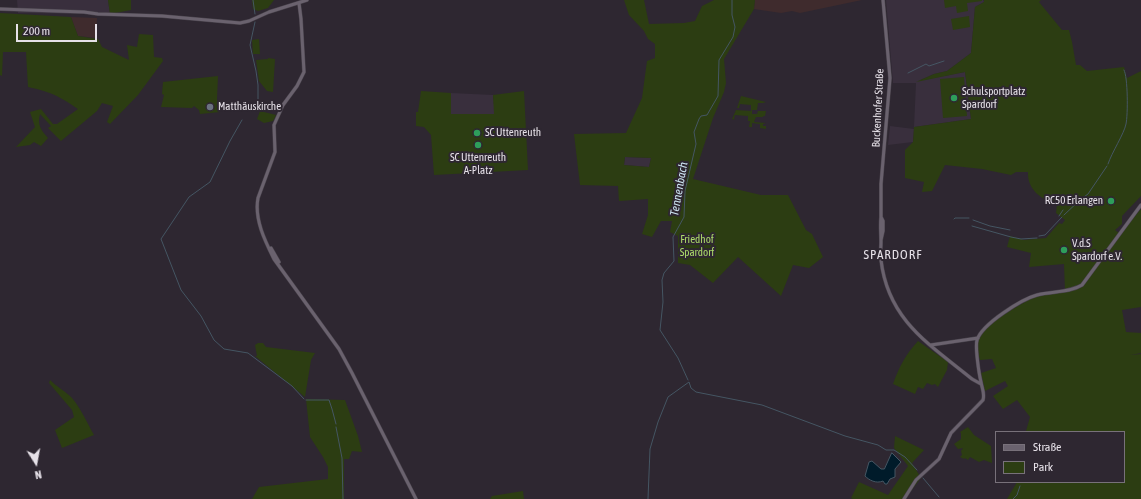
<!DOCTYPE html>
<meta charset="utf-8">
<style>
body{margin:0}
#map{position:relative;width:1141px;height:499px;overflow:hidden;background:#2e2731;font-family:"Asap Condensed",sans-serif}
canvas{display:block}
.legend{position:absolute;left:995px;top:431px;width:130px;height:52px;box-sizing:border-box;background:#2e2731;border:1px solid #78717a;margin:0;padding:5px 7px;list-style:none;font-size:12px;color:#e6e1e8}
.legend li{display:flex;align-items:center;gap:8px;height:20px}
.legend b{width:20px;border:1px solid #78717a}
.north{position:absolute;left:16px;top:443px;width:40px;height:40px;-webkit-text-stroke:3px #2e2731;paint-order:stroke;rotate:169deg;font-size:11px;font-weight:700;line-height:16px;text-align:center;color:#e6e1e8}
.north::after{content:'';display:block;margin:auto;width:14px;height:18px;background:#e6e1e8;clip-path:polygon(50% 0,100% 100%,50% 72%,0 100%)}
.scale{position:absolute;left:16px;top:24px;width:81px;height:18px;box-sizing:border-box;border:2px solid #e6e1e8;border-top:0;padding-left:5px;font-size:12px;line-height:14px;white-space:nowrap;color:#e6e1e8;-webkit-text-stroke:3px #2e2731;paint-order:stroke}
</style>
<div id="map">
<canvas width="1141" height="499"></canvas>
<ul class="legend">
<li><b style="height:5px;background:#6a626e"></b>Straße</li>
<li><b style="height:11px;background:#2c3d12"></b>Park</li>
</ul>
<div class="north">N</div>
<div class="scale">200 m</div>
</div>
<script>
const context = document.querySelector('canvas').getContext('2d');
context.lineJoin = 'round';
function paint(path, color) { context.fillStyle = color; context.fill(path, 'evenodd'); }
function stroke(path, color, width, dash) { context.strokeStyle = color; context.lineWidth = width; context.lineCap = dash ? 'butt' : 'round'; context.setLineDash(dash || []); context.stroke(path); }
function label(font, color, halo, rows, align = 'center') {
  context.font = font + ' "Asap Condensed",sans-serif'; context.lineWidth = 4; context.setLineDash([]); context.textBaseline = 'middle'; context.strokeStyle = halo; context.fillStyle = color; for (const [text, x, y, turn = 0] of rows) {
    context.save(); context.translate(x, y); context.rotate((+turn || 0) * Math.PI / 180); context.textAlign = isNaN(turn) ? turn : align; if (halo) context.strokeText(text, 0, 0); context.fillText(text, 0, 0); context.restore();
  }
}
const commercial = new Path2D(`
 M755,0H862L800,13L792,11L781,13L754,9Z
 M71,17L97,18L96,38L78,36Z`);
const built = new Path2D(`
 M17,0H108L110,14L18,13Z
 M886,0H983L984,2L975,7L971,53L947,71L934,74L918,81L965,72L971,119L914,127L916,83H893Z
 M451,93L493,95L495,114H450Z
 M890,126L914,129L913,142L888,145Z
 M625,157L651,158L649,167L624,165Z`);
const green = new Path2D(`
 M108,0H131V10L110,14Z
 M252,0H274L268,8L258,11L253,9Z
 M624,0H644L649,24L684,23L695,21L702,6L714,0H755L754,9L724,59L726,83L724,92L713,118L693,179L761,195H788L806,230L812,234L823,257L809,268L793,265L781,296L738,257L713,283L690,265L678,263V236L670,232L672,221H661L652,237L642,234L648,215V199L619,201L618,186L580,185L574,134L626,133L642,98L647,61L655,58V44L648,39L644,31L629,15ZM625,157L651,158L649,167L624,165Z
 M944,0H982V1L967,3L968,11L957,13L956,6L945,8Z
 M984,0H1041L1039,2L1062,30H1069L1072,42L1076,65H1080L1087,71L1124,67L1127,78L1141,71V196L1122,216V224L1115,230L1120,234L1141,209V307L1122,310L1126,332L1141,333V353L1130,355L1141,354V499H1007L1017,482H1124V432H1024L1026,431L1030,417L1017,400L1003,409L993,396L1008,386L1005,381L985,391L981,373L996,368L992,359L980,360C978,353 976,345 978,338C981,327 1023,302 1035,297C1044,294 1055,293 1065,291L1064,264L1029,267L1031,253L1007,247L1010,236L1024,240L1046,238L1059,223L1062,224L1065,220L1056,213L1057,204C1041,200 1027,189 1028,172H1016L1011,175L982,169L945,165L932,191L922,192L924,182L905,178V150L913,142L914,127L971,119L965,72L916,82L934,74L947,71L971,53L975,7L984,2Z
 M0,13L71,17L78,36L98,39L102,47L129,60L127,45L137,47L139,34L153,35L154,57L162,58L163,61L138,95L110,124L107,122L113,106L102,103L97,111L61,141L48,128L51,126L40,114C37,125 41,130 48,138L41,146L34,142L30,145L16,147L35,127L30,112L41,109L53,124H57L78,109C59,96 51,92 28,87L26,52H3L2,76L0,75Z
 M969,16L970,27L953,30L951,19Z
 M259,39L260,54H253L252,40Z
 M268,58L275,59L273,92L267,91L259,81L256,60L268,59Z
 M218,76L217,99L220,112L200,114L199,110L194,106L192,108L161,107L164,95L162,94L163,82Z
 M964,77L967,116L943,118L940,79Z
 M421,91L451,93V114H494L493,95L524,91L528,170L434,175L431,135L424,127L416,126V112H418Z
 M741,96L766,102L763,103H758L757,110H752V114H757L758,111H766L765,116H763V117H756L754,122L766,123L763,124V126H766V129L760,128V124L752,123V127H749L750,121H748V116L735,115L734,119L736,120L732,119L736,110L751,111V105L740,104L739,108H737Z
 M260,111L276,115L273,121L264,123L257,119Z
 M918,341L948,362L947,370L938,387L935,384L932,385L927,383L923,389L918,387L915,394L893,384C899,367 906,354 918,341Z
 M258,343H263L266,347L315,353L311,360L305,397L255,356H257L255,345Z
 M50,380C56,386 63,390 70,396C78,403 88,424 94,435L62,448L55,430L74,417L72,410L49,383Z
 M306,399L345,400L358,436L362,452L352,451L349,459H344V499H252L259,487L328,479V467L323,457L310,437Z
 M968,427L974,435L991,446L992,463L984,460L979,462L970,457L968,460L965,458L964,459L960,457L962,455L961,451L963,448L958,449L954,444L961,439V433L960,432Z
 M895,436L924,450L912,463L921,478L905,499H853L851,498L859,482L888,495L908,466L894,448Z
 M523,491L524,499H490L492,496Z`);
const water = new Path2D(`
 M892,453L901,462L895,469V477L890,479L887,484H885L883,481C876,484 869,480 865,476L869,462L872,461L881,469H884Z`);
const stream = new Path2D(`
 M253,0L255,14
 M255,22L250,45L256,71L258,85V99
 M908,73L926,64L929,66L944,61
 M254,108L257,102
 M242,120L230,141L210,182L189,197L161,239L181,290L201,316L214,340L224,349L248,353L292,386L304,399
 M1108,164C1112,152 1124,134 1126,124C1128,115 1128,77 1124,70
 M1064,215L1081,199L1088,194L1107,166
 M1059,216L1063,210
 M954,219L955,218H969
 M973,220L990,226L1010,230
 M972,226L1011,237L1021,239L1037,238
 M1039,236L1045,235L1062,217
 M688,380L678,358L660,330L663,302L662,280L664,273L674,261L673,237L684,217L685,191L696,144L694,132L699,119L701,116L707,115L718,96L719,60L733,37L735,27L732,15V0
 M306,400H329L332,409L336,424
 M336,427L342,458L343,499
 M923,478L939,497
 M648,499L650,449L658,422L668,397L689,382L691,388L696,392L762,405L845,436L878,445L886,450H894L905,457L917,470
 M1013,499L1017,495L1020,486`);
const secondary = new Path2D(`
 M299,3L301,19L304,72L297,86L283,105L274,125L275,152L258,198C254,219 265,241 274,259L339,349L352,373L416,499
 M0,9L84,12L98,14L162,16L240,23L249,21L269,12L307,0
 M881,217C880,226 881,233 881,242C881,248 880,254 881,260C888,320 929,344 972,379L981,384
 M881,240L883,231V221L881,217V184L890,78L883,0
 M271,248L279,262
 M931,345L978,338
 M904,499L916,480L939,459L951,433L983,400C985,393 982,389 981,382C979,374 975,347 977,340C982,324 1022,299 1037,295C1052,291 1069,293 1082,285L1141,205`);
const markers = [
 [954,98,4,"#2e9e5b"],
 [210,107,4,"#6b7280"],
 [477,133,4,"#2e9e5b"],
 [478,145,4,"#2e9e5b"],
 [1111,201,4,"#2e9e5b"],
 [1064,250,4,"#2e9e5b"]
];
const poiNames = [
 ["Schulsportplatz",962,92],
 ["Spardorf",962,105],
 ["Matthäuskirche",218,107],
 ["SC Uttenreuth",485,133],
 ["SC Uttenreuth",478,158,"center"],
 ["A-Platz",478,171,"center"],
 ["RC50 Erlangen",1103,201,"right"],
 ["V.d.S",1072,244],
 ["Spardorf e.V.",1072,257]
];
const streetNames = [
 ["Buckenhofer Straße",878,108,-87]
];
const parkNames = [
 ["Friedhof",697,240],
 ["Spardorf",697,253]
];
const waterNames = [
 ["Tennenbach",679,189,-80]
];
const quarterNames = [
 ["SPARDORF",893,255]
];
paint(commercial, '#3f2b2d');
paint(built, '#392f3d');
paint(green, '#2c3d12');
paint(water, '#001b2a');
stroke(water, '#455663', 1);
stroke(stream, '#455663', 1);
stroke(secondary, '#48424b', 4);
stroke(secondary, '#6a626e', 3);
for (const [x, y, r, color] of markers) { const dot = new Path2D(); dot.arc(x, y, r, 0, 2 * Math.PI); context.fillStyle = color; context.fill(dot); stroke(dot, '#2e2731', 1.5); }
label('11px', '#e6e1e8', '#2e2731', poiNames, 'left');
label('11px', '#e6e1e8', '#2e2731', streetNames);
label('11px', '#acdb6a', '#2e2731', parkNames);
label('italic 12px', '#cee5f2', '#2e2731', waterNames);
context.letterSpacing = '1px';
label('13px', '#e6e1e8', '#2e2731', quarterNames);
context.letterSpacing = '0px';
</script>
